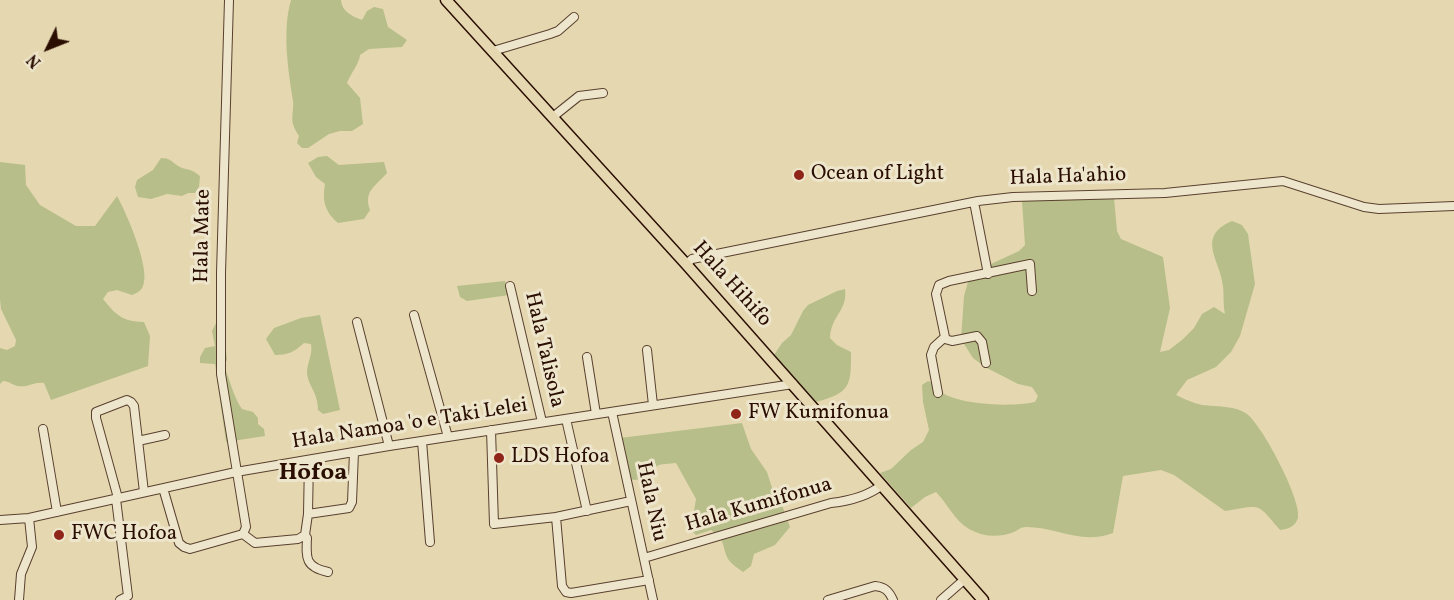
<!DOCTYPE html>
<meta charset="utf-8">
<style>
body{margin:0}
#map{position:relative;width:1454px;height:600px;overflow:hidden;background:#e5d8b1;font-family:Vollkorn,serif}
canvas{display:block}
.north{position:absolute;left:18px;top:18px;width:60px;height:60px;-webkit-text-stroke:4px #eee6cc;paint-order:stroke;rotate:227deg;font-size:16px;font-weight:700;line-height:24px;text-align:center;color:#2a0e02}
.north::after{content:'';display:block;margin:auto;width:21px;height:27px;background:#2a0e02;clip-path:polygon(50% 0,100% 100%,50% 72%,0 100%)}
</style>
<div id="map">
<canvas width="1454" height="600"></canvas>
<div class="north">N</div>
</div>
<script>
const context = document.querySelector('canvas').getContext('2d');
context.lineJoin = 'round';
function paint(path, color) { context.fillStyle = color; context.fill(path, 'evenodd'); }
function stroke(path, color, width, dash) { context.strokeStyle = color; context.lineWidth = width; context.lineCap = dash ? 'butt' : 'round'; context.setLineDash(dash || []); context.stroke(path); }
function label(font, color, halo, rows, align = 'center') {
  context.font = font + ' Vollkorn,serif'; context.lineWidth = 6; context.setLineDash([]); context.textBaseline = 'middle'; context.strokeStyle = halo; context.fillStyle = color; for (const [text, x, y, turn = 0] of rows) {
    context.save(); context.translate(x, y); context.rotate((+turn || 0) * Math.PI / 180); context.textAlign = isNaN(turn) ? turn : align; if (halo) context.strokeText(text, 0, 0); context.fillText(text, 0, 0); context.restore();
  }
}
const green = new Path2D(`
 M291,0H341C342,12 352,16 362,20L367,11L374,7L383,9L388,27L407,40L402,47L369,49L360,55C359,64 351,73 347,83L360,98L363,124L352,131H340L329,134L308,148H302L297,143L299,136C297,133 294,128 293,124C291,117 294,109 293,101C288,70 282,31 291,0Z
 M327,156L339,165L384,162L387,173C376,186 363,191 370,210L364,219L338,223C325,212 322,201 325,184L316,177L308,163L318,157Z
 M161,158C170,158 171,161 178,166C187,171 189,167 200,176L199,187L195,193H188L182,196L167,194L151,199L138,197L135,187L137,180L153,170Z
 M0,162L25,165L26,185L40,205L76,226H95L117,196C126,212 151,269 143,286C141,291 137,293 132,295L117,290L108,292L103,299C117,316 122,321 144,322L150,336L148,366L51,400L44,383C35,381 27,388 18,386C12,385 9,381 3,381L0,384V348L7,350L15,346L16,340L1,309L0,299Z
 M1114,198L1117,231L1121,239L1163,257L1170,308L1160,352L1169,350L1182,340L1194,328L1202,314L1214,307L1225,314C1223,304 1224,296 1223,286C1221,261 1195,237 1232,221L1242,225L1248,234L1255,284L1240,336L1231,352L1216,367L1187,380L1176,395C1184,399 1193,403 1202,405C1217,407 1234,405 1247,414C1262,425 1302,500 1298,518C1295,527 1288,529 1280,530C1256,502 1262,505 1225,511L1174,475L1161,470L1123,476L1113,533C1081,545 1057,527 1026,527C1021,527 1018,530 1014,532C998,538 984,537 969,529C955,521 947,503 936,492L925,497L911,508L880,473L891,469L911,450L923,442L929,430L923,402L922,385L928,381C938,385 939,391 946,395C967,405 1013,407 1035,402L1038,396L1032,387L1018,384L985,367L973,358L961,339L964,296L968,282L991,264L1019,251L1025,245L1022,201Z
 M505,281L509,295L467,301L460,297L457,286Z
 M845,289C848,311 831,315 830,338L837,345L851,352C851,385 851,393 816,402L774,355L782,343L791,335L803,311L808,305L837,291Z
 M320,315L340,410L323,414L318,410C318,392 308,386 307,373C307,362 313,355 311,344L304,343C294,352 288,355 275,355L266,339L274,328L301,318Z
 M222,322L226,329L225,340L227,360L224,365C229,378 234,398 242,409L253,412L258,418V424L264,429L265,436L226,442L215,364L200,363V357L205,348L215,346L212,331L216,323Z
 M742,423L751,449L767,472L773,491L779,497L790,527L775,545L754,554L751,566L743,572C738,568 731,564 728,559C721,544 727,542 711,530L696,535L685,525L694,511L696,499L676,463C670,464 661,463 655,467C647,472 643,480 633,480C622,471 629,454 620,438Z`);
const minor = new Path2D(`
 M229,0L221,273V374L246,527L243,534
 M493,51L550,34L558,31L574,17
 M554,116L579,96L603,93
 M974,202L988,274
 M686,264L692,259L978,201L1013,197L1165,193L1283,181L1364,207L1379,209L1454,206
 M510,286L542,422
 M414,315L448,437
 M357,322L389,446
 M945,339L952,341L977,336L982,342L986,363
 M647,350L653,405
 M587,357L596,414
 M938,393L931,355L934,347L945,337L936,294L939,285L949,281L1030,264L1032,291
 M612,412L653,600
 M566,419L587,511
 M43,429L57,512
 M491,430L494,524L556,517
 M138,441L165,435
 M422,441L430,542
 M309,460L308,514L305,535L307,538C306,558 305,567 328,572
 M163,488L179,543L184,547L190,549L243,534
 M118,498L96,418V412L127,400L131,402L134,406L144,492
 M116,499L128,596L120,600
 M631,501L556,517L562,586L566,592L571,593L649,580
 M308,514L349,508L352,502L354,452
 M0,520L29,518L236,472L389,446L793,384
 M243,534L255,543L298,539L305,535
 M644,558L831,503C849,501 868,496 882,485
 M19,600L21,574L32,547L29,518
 M828,600L875,586C885,587 889,591 893,600
 M941,600L965,579`);
const major = new Path2D(`
 M446,0L686,264L983,600`);
const markers = [
 [799,175,6,"#8f2418"],
 [736,414,6,"#8f2418"],
 [499,458,6,"#8f2418"],
 [59,535,6,"#8f2418"]
];
const poiNames = [
 ["Ocean of Light",811,175],
 ["FW Kumifonua",748,414],
 ["LDS Hofoa",511,458],
 ["FWC Hofoa",71,535]
];
const streetNames = [
 ["Hala Ha'ahio",1068,178,-2],
 ["Hala Mate",204,236,-89],
 ["Hala Hihifo",731,285,48],
 ["Hala Talisola",543,350,77],
 ["Hala Namoa 'o e Taki Lelei",410,425,-9],
 ["Hala Niu",650,502,78],
 ["Hala Kumifonua",759,506,-16]
];
const quarterNames = [
 ["Hōfoa",313,475]
];
paint(green, '#b7be89');
stroke(minor, '#59402e', 10);
stroke(major, '#2a0e02', 13);
stroke(minor, '#eee6cc', 8);
stroke(major, '#e5d8b1', 10);
for (const [x, y, r, color] of markers) { const dot = new Path2D(); dot.arc(x, y, r, 0, 2 * Math.PI); context.fillStyle = color; context.fill(dot); stroke(dot, '#eee6cc', 2); }
label('21px', '#2a0e02', '#eee6cc', poiNames, 'left');
label('21px', '#2a0e02', '#eee6cc', streetNames);
label('bold 24px', '#2a0e02', '#eee6cc', quarterNames);
</script>
